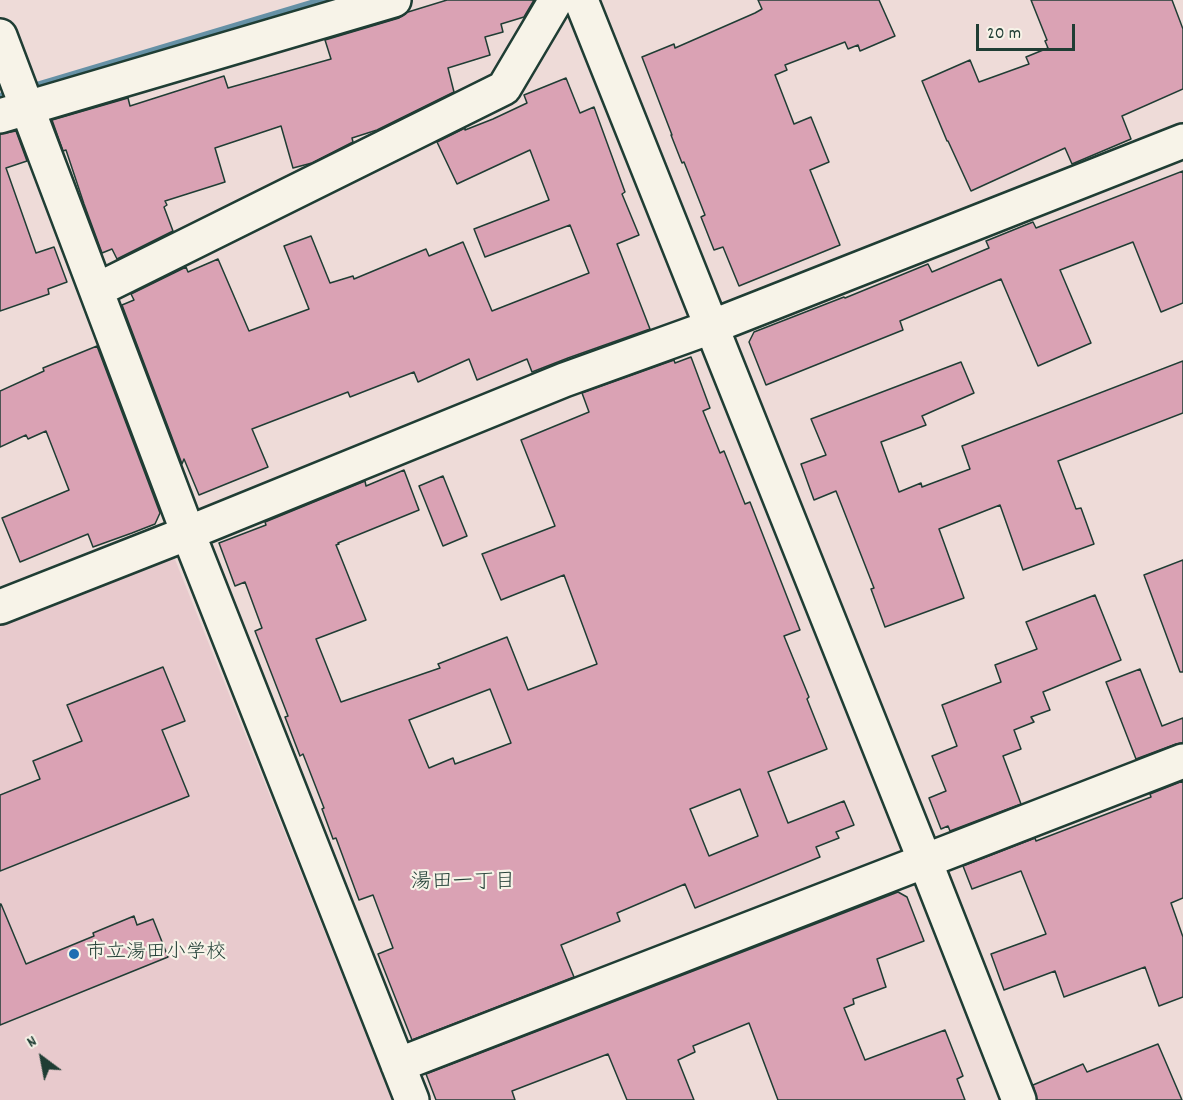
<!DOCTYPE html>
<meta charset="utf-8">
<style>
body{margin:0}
#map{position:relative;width:1183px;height:1100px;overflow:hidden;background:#eedbd8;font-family:Dekko,sans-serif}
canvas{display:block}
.north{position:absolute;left:12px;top:1028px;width:60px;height:60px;-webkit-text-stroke:4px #f7f3e8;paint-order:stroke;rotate:328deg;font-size:16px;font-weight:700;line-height:24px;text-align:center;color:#1f3d34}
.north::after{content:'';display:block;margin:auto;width:21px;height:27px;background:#1f3d34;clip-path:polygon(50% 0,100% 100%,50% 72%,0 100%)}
.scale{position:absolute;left:976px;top:24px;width:99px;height:27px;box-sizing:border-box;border:3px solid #1f3d34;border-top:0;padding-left:8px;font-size:18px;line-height:21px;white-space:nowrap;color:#1f3d34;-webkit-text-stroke:4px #f7f3e8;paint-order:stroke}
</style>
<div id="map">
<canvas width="1183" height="1100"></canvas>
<div class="north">N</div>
<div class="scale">20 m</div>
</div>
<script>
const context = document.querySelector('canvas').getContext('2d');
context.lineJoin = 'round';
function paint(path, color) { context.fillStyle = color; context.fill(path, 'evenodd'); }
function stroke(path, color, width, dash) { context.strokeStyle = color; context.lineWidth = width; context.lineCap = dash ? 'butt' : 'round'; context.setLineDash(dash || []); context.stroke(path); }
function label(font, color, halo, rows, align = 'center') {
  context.font = font + ' Dekko,"Klee One",sans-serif'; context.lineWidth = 4.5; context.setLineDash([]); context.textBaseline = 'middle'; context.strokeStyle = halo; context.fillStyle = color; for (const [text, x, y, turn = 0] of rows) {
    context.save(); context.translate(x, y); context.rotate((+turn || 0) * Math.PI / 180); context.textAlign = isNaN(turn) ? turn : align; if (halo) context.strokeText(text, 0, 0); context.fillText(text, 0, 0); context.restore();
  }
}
const built = new Path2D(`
 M168,542L392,1100H0V607Z`);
const stream = new Path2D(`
 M0,98L328,0`);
const building = new Path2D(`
 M447,0H534L524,17L501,24L503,32L485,37L490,55L448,68L454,92L377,130L352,138L353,142L312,163L293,168L281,126L215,148L225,182L165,201L167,205L164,207L173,231L117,259L112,249L102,253L84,204L66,150L63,151L52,120L128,98L130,106L224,76L228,88L331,59L325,40L399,18L408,12Z
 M758,0H879L895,36L860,51L858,45L848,49L845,42L785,65L787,70L775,75L794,124L811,117L829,162L810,170L840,245L739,286L723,247L714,250L701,217L705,215L684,162L682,163L671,135H672L642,57L674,44L675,48L755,13L762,9Z
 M1031,0H1172L1183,29V89L1122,116L1131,139L1072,164L1065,148L971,191L948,141H947L922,81L970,60L979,82L1029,64L1026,57L1048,48L1045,41L1047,40Z
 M566,78L580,113L594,107L625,192L622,194L639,235L617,244L650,329L568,358L532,372L527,359L477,380L469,359L418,382L414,372L350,397L348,392L252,429L268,467L199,495L184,459L182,464L122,305L134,300L131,294L186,267L188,272L218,259L249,331L309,309L284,246L311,236L330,283L353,276L354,279L426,249L429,256L463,242L492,311L589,273L570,225L485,257L474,229L549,200L530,150L457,184L437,142L465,128V130L493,119L527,103L524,95Z
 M16,131L27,161L6,168L36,253L54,247L67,282L48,289L49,294L0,311V134Z
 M1183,171V303L1161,312L1133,242L1060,270L1091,343L1038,366L1001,279L900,321L903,330L766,385L749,342L754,332L844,297L845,298L928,264L932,272L989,248L986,241L1033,222L1036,228Z
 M97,346L160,513L155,524L132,533L93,547L88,534L20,562L2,518L69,490L46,431L28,439L26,435L0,447V391L44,371L43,368Z
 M691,357L710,408L703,411L720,453L724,451L745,504L750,502L800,630L784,636L809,697L807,699L827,749L768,772L788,823L844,801L854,825L836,832L839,838L816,847L820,857L695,908L685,884L617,913L620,921L561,945L574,977L412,1040L378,954L393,948L373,895L359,900L336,838L333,839L322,809L324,808L303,754L300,756L285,717L288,716L255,631L262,628L245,582L235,586L219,543L266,525L265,522L365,481L366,486L404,470L419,510L338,543L339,544L336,545L366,620L316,639L341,702L440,668L438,664L507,637L528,690L597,664L564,575L501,600L482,554L555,526L521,440L589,412L582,393L674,360L675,363ZM490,689L511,743L455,764L453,758L429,768L409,720ZM740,789L758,836L709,856L690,809Z
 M1183,361V413L1058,461L1076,509L1081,508L1094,544L1023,570L1000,505L939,529L964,598L885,627L871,589L874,588L836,491L814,500L801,464L826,455L811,419L961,362L974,393L922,416L926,425L881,442L899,492L921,483L922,487L970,469L962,446Z
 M443,476L467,536L443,546L419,486Z
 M1183,560V672H1180L1144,575Z
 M1095,595L1121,660L1043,692L1050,710L1031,717L1034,722L1014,730L1021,749L1003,756L1021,804L950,831L948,826L941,829L929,798L946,791L932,756L957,746L942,705L1001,682L995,665L1037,649L1026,622Z
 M163,667L185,721L162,730L189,796L0,871V795L40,779L33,761L82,741L67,705Z
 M1140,669L1162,726L1183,718V743L1176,744L1136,759L1106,682Z
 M1183,781V898L1171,903L1183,937V997L1159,1006L1145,967L1064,997L1055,971L1004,990L991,954L1046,934L1021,871L972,889L963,866L1035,838L1036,841L1151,797L1150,794Z
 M898,892L907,897L924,941L877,959L886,987L853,999L854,1004L844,1008L865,1060L945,1030L963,1076L957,1079L965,1100H778L749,1023L693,1046L695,1052L678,1060L694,1100H627L608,1054L512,1091L515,1100H436L426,1074Z
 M0,904H1L26,964L94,936L93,933L134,916L137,925L153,919L168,957L0,1025Z
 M1158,1044L1182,1100H1037L1033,1085L1083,1064L1087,1072Z`);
const minor = new Path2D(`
 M581,0L925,861L1019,1100
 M0,36L188,533L412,1100
 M0,116L394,0
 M97,290L504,88L556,0
 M0,607L188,533L564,380L711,327L1183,141
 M398,1065L1183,761`);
const markers = [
 [74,954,6,"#1f6fb2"]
];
const poiNames = [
 ["市立湯田小学校",86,954]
];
const neighbourhoodNames = [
 ["湯田一丁目",463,884]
];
paint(built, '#e8cacd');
stroke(stream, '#6691a6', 10);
paint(building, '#daa2b4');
stroke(building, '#1f3d34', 1.5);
stroke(minor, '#1f3d34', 38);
stroke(minor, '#f7f3e8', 33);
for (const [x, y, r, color] of markers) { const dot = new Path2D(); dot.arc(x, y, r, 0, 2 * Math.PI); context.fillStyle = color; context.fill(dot); stroke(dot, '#f7f3e8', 2); }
label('20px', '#1f3d34', '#f7f3e8', poiNames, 'left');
label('21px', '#1f3d34', '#f7f3e8', neighbourhoodNames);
</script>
